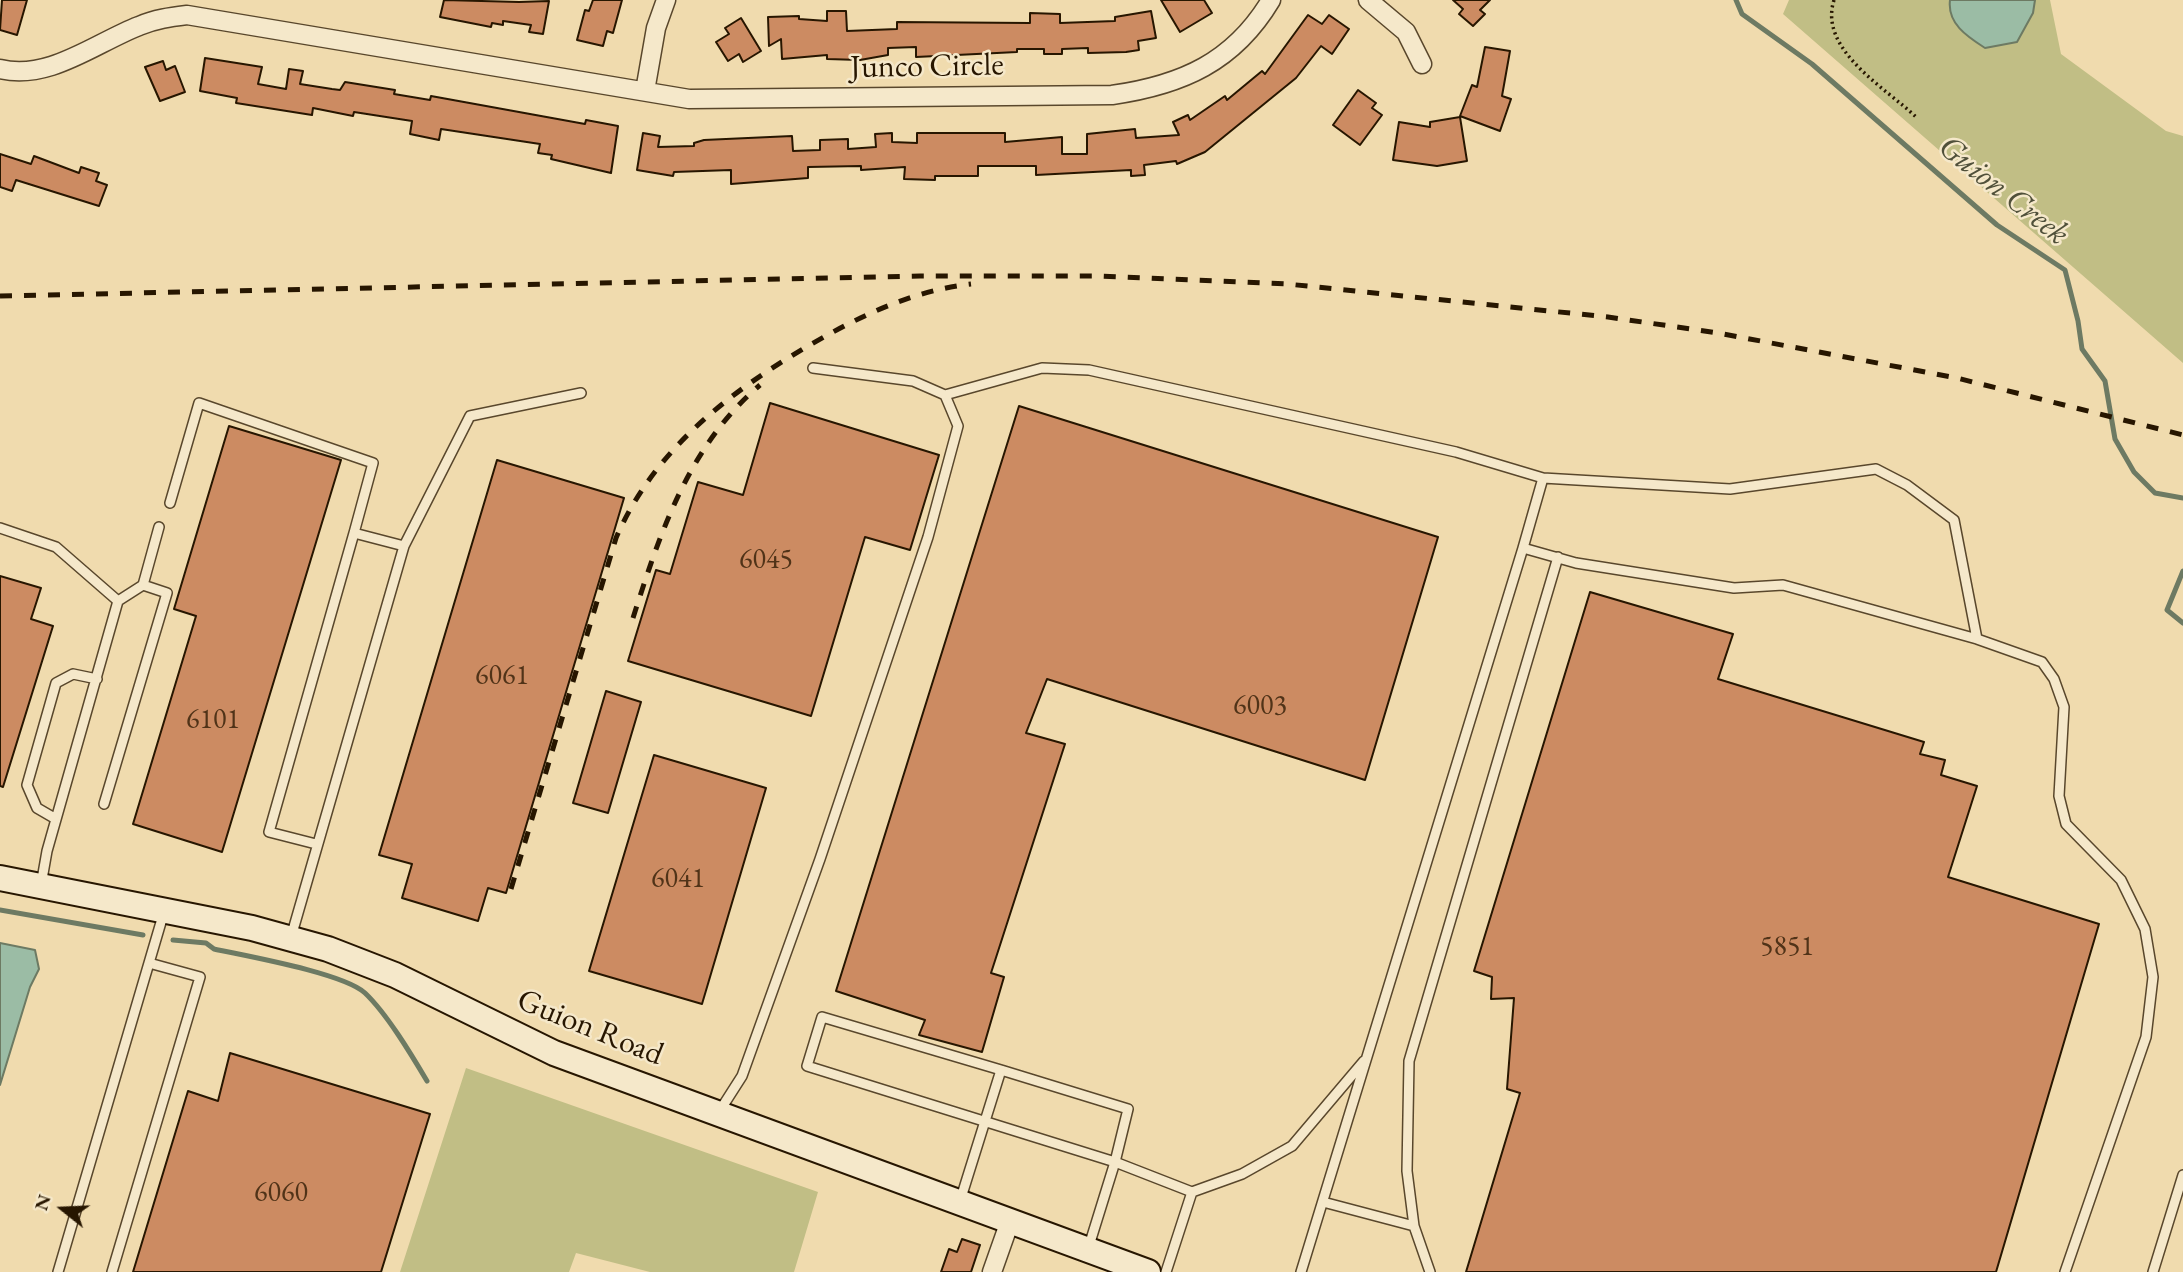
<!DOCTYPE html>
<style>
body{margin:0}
#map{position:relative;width:2183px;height:1272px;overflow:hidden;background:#f0dbae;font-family:"EB Garamond",serif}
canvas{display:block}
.north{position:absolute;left:28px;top:1174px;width:70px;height:70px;-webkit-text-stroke:5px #f5e8ca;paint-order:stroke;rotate:288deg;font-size:19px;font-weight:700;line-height:28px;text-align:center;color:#271600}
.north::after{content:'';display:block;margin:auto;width:24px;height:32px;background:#271600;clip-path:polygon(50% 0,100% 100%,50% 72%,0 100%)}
</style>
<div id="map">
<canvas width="2183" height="1272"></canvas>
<div class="north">N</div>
</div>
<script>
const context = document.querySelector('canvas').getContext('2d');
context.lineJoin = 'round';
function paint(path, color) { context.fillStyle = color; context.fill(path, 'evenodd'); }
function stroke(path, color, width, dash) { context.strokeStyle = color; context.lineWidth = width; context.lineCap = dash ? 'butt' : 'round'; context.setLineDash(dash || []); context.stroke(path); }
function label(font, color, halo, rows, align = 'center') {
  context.font = font + ' "EB Garamond",serif'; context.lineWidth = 5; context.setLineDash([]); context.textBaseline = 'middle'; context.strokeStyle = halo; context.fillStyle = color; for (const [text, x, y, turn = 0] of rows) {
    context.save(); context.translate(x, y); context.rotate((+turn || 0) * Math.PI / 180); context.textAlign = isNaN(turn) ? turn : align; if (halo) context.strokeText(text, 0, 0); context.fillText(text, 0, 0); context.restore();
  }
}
const green = new Path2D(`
 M1789,0H2050L2061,54L2166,131L2183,136V363L1783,14Z
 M466,1068L818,1192L794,1272H650L576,1253L569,1272H400Z`);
const water = new Path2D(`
 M1950,0H2035L2033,13L2017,42L1985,48C1968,37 1947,24 1950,0Z
 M0,943L35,950L39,969L30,987L0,1085Z`);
const stream = new Path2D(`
 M1736,0L1742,14L1812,64L1997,225L2065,270L2078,321L2082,349L2105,381L2115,439L2134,472L2155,493L2183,498
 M2183,571L2167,610L2183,623
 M0,910L143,935
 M173,940L206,943L214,949C246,956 343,973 365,993C387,1014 411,1054 427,1081`);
const building = new Path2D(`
 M2,0H27L17,35L0,30Z
 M444,0L519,2L549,1L543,34L529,32L531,25L503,21V25L492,23L491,27L440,17Z
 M593,0H622L613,33L607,31L603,46L577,40L585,10L589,11Z
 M1161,0H1204L1212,13L1180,32Z
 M1453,0H1490L1480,10L1485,14L1473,26L1459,14L1463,9Z
 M827,11H846L847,31L897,29V22L1030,23V13L1060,14V23L1115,21V17L1151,11L1156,38L1138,41L1139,50L1126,52L1088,53V48L1062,49V54H1044V49H1017V52L916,57V47L888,48V55L860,60L827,59V55L782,59L781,39L769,46L768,17L799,16V19L827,21Z
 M1308,15L1322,24L1329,15L1349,29L1332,54L1321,46L1296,78L1205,152L1177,164L1176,161L1144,165L1145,175L1131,176V170L1036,175V166H978V176H935V180L904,179L905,167L861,170V166L808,167V178L731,184V170L674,172L673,176L637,170L643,133L660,136L658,147L694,146V143L704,140L792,136L793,151L820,150V140L848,139V149L876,147L875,134L892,133V142L917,143V133H1005V142L1062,137V154H1087V134L1135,129L1136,138L1179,135L1173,122L1188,115L1190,120L1225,96L1227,100L1262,71L1265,74Z
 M741,18L761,51L743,62L739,54L728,61L716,42L729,34L725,28Z
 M1485,47L1510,51L1502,96L1511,99L1500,131L1460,116L1472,85L1477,87Z
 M205,58L262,67L258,84L286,89L289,69L303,71L300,84L332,89L340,90L345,82L395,90L394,94L430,100L431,96L585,124L586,120L618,126L611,173L551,159L552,155L538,153L540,144L441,129L439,140L410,134L412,121L354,112L353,116L313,108L312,115L236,103L237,98L200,91Z
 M163,61L166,70L175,66L185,92L160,101L145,67Z
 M1358,90L1376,103L1372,108L1382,115L1360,145L1333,125Z
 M1460,117L1467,161L1437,166L1393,160L1399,122L1430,127V122Z
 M0,154L31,164L34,156L79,173L81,167L99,173L96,181L107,185L99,206L16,180L12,191L0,187Z
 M770,403L939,455L910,550L865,537L811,716L628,661L656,570L670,574L698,482L743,495Z
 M1019,406L1438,537L1365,780L1047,679L1026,733L1065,744L991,973L1004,977L982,1052L919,1035L925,1020L836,991Z
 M229,426L341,460L222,852L133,824L196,616L174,609Z
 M497,460L624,498L506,893L488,888L478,921L402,898L412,864L379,855Z
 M0,576L41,588L31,619L53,626L3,787L0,786Z
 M1590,592L1733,634L1718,679L1924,742L1920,754L1945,760L1941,775L1977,786L1948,877L2099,924L1996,1272H1466L1520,1093L1507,1089L1514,998L1491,999L1492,977L1474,971Z
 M606,691L641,702L608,813L573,803Z
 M654,755L766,788L702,1004L589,971Z
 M230,1053L430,1114L381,1272H133L188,1091L218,1101Z
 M962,1239L980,1245L971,1272H941L949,1249L957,1252Z`);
const path = new Path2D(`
 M1834,0C1818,50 1886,88 1916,117`);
const lane = new Path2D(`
 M945,395L1042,368L1089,370L1456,452L1543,478
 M170,503L199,403L373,463L354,533L404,546L291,937
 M0,528L56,547L118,601
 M404,546L470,416L581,393
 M1523,548L1543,478L1730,489L1876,469L1907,485L1954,520L1977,639
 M104,804L167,593L143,585
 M56,819L37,808L27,785L56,683L73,674L97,679
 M316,844L269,832L354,533
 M41,885L47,851L118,601L143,585L159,527
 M1001,1070L1128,1109L1115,1162L1192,1192L1166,1272
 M719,1112L742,1076L820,859L928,537L958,426L945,395L913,381L813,368
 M1192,1192L1242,1174L1292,1146L1364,1061
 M960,1201L1001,1070L822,1017L807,1066L1115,1162L1088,1249
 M1323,1202L1414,1226
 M58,1272L164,912
 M112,1272L200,977L149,963
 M1301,1272L1523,548L1576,563L1734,588L1783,585L1977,639L2042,662L2054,679L2064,707L2059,796L2066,824L2121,880L2145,929L2153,977L2146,1037L2065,1272
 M1430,1272L1414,1226L1407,1171L1409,1061L1558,557
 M2153,1272L2183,1175`);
const street = new Path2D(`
 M1368,0L1406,32L1422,64
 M0,69C49,81 95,43 139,26C155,19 171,17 187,15L689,99L1112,95C1182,85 1234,62 1271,0
 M645,91L656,28L666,0
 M992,1272L1010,1221`);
const secondary = new Path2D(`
 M0,878L252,928L328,949L395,975L554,1053L1148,1272`);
const rail = new Path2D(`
 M0,296L920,276H1098L1287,284L1608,317L1718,333L1957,378L2183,435
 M633,618C660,533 689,445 760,385
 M511,889L616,538C654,450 728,393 808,346C860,316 911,291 971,284`);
const numberNames = [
 ["6045",766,560],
 ["6061",502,676],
 ["6003",1260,706],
 ["6101",213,720],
 ["6041",678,879],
 ["5851",1787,947],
 ["6060",281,1193]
];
const streetNames = [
 ["Junco Circle",927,67,-1],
 ["Guion Road",590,1028,22]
];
const waterNames = [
 ["Guion Creek",2003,191,38]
];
paint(green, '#c1be85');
paint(water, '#9bbca5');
stroke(water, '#6d7a63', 2);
stroke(stream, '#6d7a63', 5);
paint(building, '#cc8b62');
stroke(building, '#271600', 2);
stroke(lane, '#59472c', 12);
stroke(street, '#59472c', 21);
stroke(secondary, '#271600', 28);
stroke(path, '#271600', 3.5, [2, 3.5]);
stroke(lane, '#f5e8ca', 9);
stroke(street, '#f5e8ca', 18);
stroke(secondary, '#f5e8ca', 24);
stroke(rail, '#271600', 5, [12, 12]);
label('28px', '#503318', null, numberNames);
label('32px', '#271600', '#f5e8ca', streetNames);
label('italic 33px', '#50503a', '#f5e8ca', waterNames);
</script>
